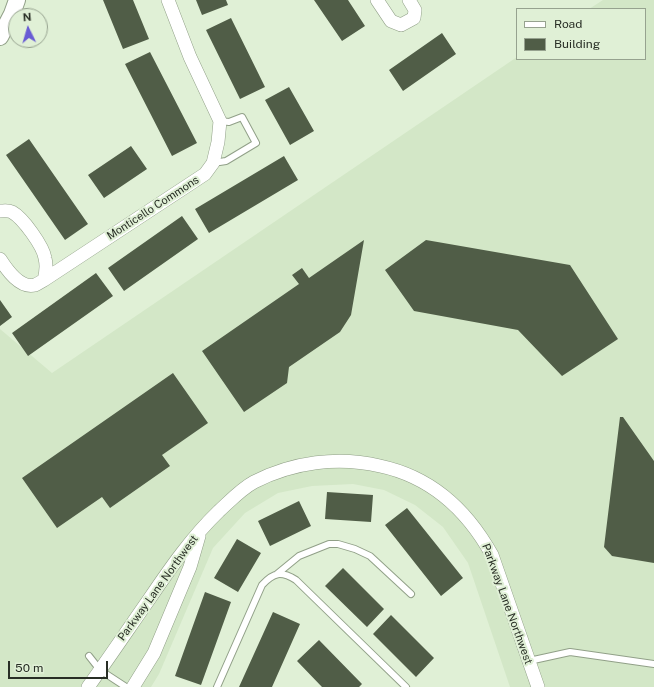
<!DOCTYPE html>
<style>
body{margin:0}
#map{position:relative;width:654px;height:687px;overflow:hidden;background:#e0f0d6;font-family:"Public Sans",sans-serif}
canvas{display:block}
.legend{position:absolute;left:516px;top:8px;width:130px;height:52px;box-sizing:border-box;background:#e0f0d6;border:1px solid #96a28f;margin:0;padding:5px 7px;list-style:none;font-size:12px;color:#282e25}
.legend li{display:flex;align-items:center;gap:8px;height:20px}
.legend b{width:20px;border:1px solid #96a28f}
.north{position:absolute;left:8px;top:8px;width:40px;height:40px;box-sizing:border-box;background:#e0f0d6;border:1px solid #96a28f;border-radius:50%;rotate:355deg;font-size:11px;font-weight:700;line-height:16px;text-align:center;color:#282e25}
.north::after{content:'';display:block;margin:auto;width:14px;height:18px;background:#685bd4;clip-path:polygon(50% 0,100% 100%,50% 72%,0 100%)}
.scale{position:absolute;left:8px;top:661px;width:100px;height:18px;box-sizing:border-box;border:2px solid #282e25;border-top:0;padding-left:5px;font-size:12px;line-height:14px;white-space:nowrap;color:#282e25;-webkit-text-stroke:3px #e0f0d6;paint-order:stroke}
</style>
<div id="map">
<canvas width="654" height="687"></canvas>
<ul class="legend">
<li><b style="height:5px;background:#fff"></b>Road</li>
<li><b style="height:11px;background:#505d47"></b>Building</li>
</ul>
<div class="north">N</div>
<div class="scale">50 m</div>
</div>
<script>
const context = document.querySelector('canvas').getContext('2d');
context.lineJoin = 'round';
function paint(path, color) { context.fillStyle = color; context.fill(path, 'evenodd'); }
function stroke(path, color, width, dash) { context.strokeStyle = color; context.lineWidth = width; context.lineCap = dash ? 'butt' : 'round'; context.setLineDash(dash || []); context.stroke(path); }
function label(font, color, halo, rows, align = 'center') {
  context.font = font + ' "Public Sans",sans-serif'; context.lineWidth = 4; context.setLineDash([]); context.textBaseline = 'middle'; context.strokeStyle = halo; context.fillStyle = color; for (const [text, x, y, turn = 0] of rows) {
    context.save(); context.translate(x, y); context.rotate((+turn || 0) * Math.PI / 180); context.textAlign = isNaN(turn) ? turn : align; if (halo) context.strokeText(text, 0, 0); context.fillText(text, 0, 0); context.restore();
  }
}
const built = new Path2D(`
 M603,0H654V687H510L468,563L443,527L415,505L384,490L353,484L312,486L278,493L245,513L213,548L159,674L151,687H0V329L52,373L517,57V59H645V9H589Z`);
const building = new Path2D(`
 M103,0H133L149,39L123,49Z
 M196,0H226L228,5L202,15Z
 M314,0H348L365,26L342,41Z
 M231,18L265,87L240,99L206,30Z
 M442,33L456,54L403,91L389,70Z
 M150,52L197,143L172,156L125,64Z
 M289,87L314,131L290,145L265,100Z
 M29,139L88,224L65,240L6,155Z
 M131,146L147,169L104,198L88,175Z
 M284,156L298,180L209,233L195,209Z
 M182,216L198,239L124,291L108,268Z
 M364,240L351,315L340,332L289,367L287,383L244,412L202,351L299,284L292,275L302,268L309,278Z
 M426,240L570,265L618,339L562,376L518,330L414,311L385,270Z
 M96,273L113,296L28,356L12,333Z
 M0,300L12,317L0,326Z
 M173,373L208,423L162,455L170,466L110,508L102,497L57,528L22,478Z
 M620,417H623L654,461V563L612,556L604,547Z
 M327,492L373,495L371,522L325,519Z
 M299,501L311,526L270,546L258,521Z
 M407,508L463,578L441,596L385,525Z
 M237,539L261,553L238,592L214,578Z
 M343,568L384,609L367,627L325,586Z
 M205,592L231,602L201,685L175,676Z
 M273,612L300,624L272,687H239Z
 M391,615L434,658L416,677L373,634Z
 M319,640L362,684L359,687H322L297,661Z`);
const service = new Path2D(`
 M213,163L226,161L256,143L242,117L229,122L220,121
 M277,574L299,556L329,544H338L355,549L370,556L411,594
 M89,656L100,670L126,687
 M529,661L570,652L654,664
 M217,687L262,585C274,572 281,571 296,580L406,687`);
const minor = new Path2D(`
 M377,0L391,21L401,25L414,18L415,10L409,0
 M0,211C4,211 8,210 12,212C23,218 43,246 45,258C47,266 46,273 44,280C42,281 38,284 35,285C20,289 7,270 0,259
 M44,280L205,174L213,163L218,142L220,121L190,57L168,0
 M88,687C109,658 129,628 150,598C171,567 192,537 219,511C230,501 241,489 254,482C293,462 338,456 380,466C432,477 467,510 492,555L538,687
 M133,687L154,653L190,567L199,536`);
const tertiary = new Path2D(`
 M0,37L12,14L17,0`);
const streetNames = [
 ["Monticello Commons",153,208,-33],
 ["Parkway Lane Northwest",158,588,-54],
 ["Parkway Lane Northwest",507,604,70]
];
paint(built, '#d3e7c7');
paint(building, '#505d47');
stroke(service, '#91a088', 8);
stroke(minor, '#91a088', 14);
stroke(tertiary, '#91a088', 18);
stroke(service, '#fff', 6);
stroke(minor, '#fff', 13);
stroke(tertiary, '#fff', 16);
label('11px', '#282e25', '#e0f0d6', streetNames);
</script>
